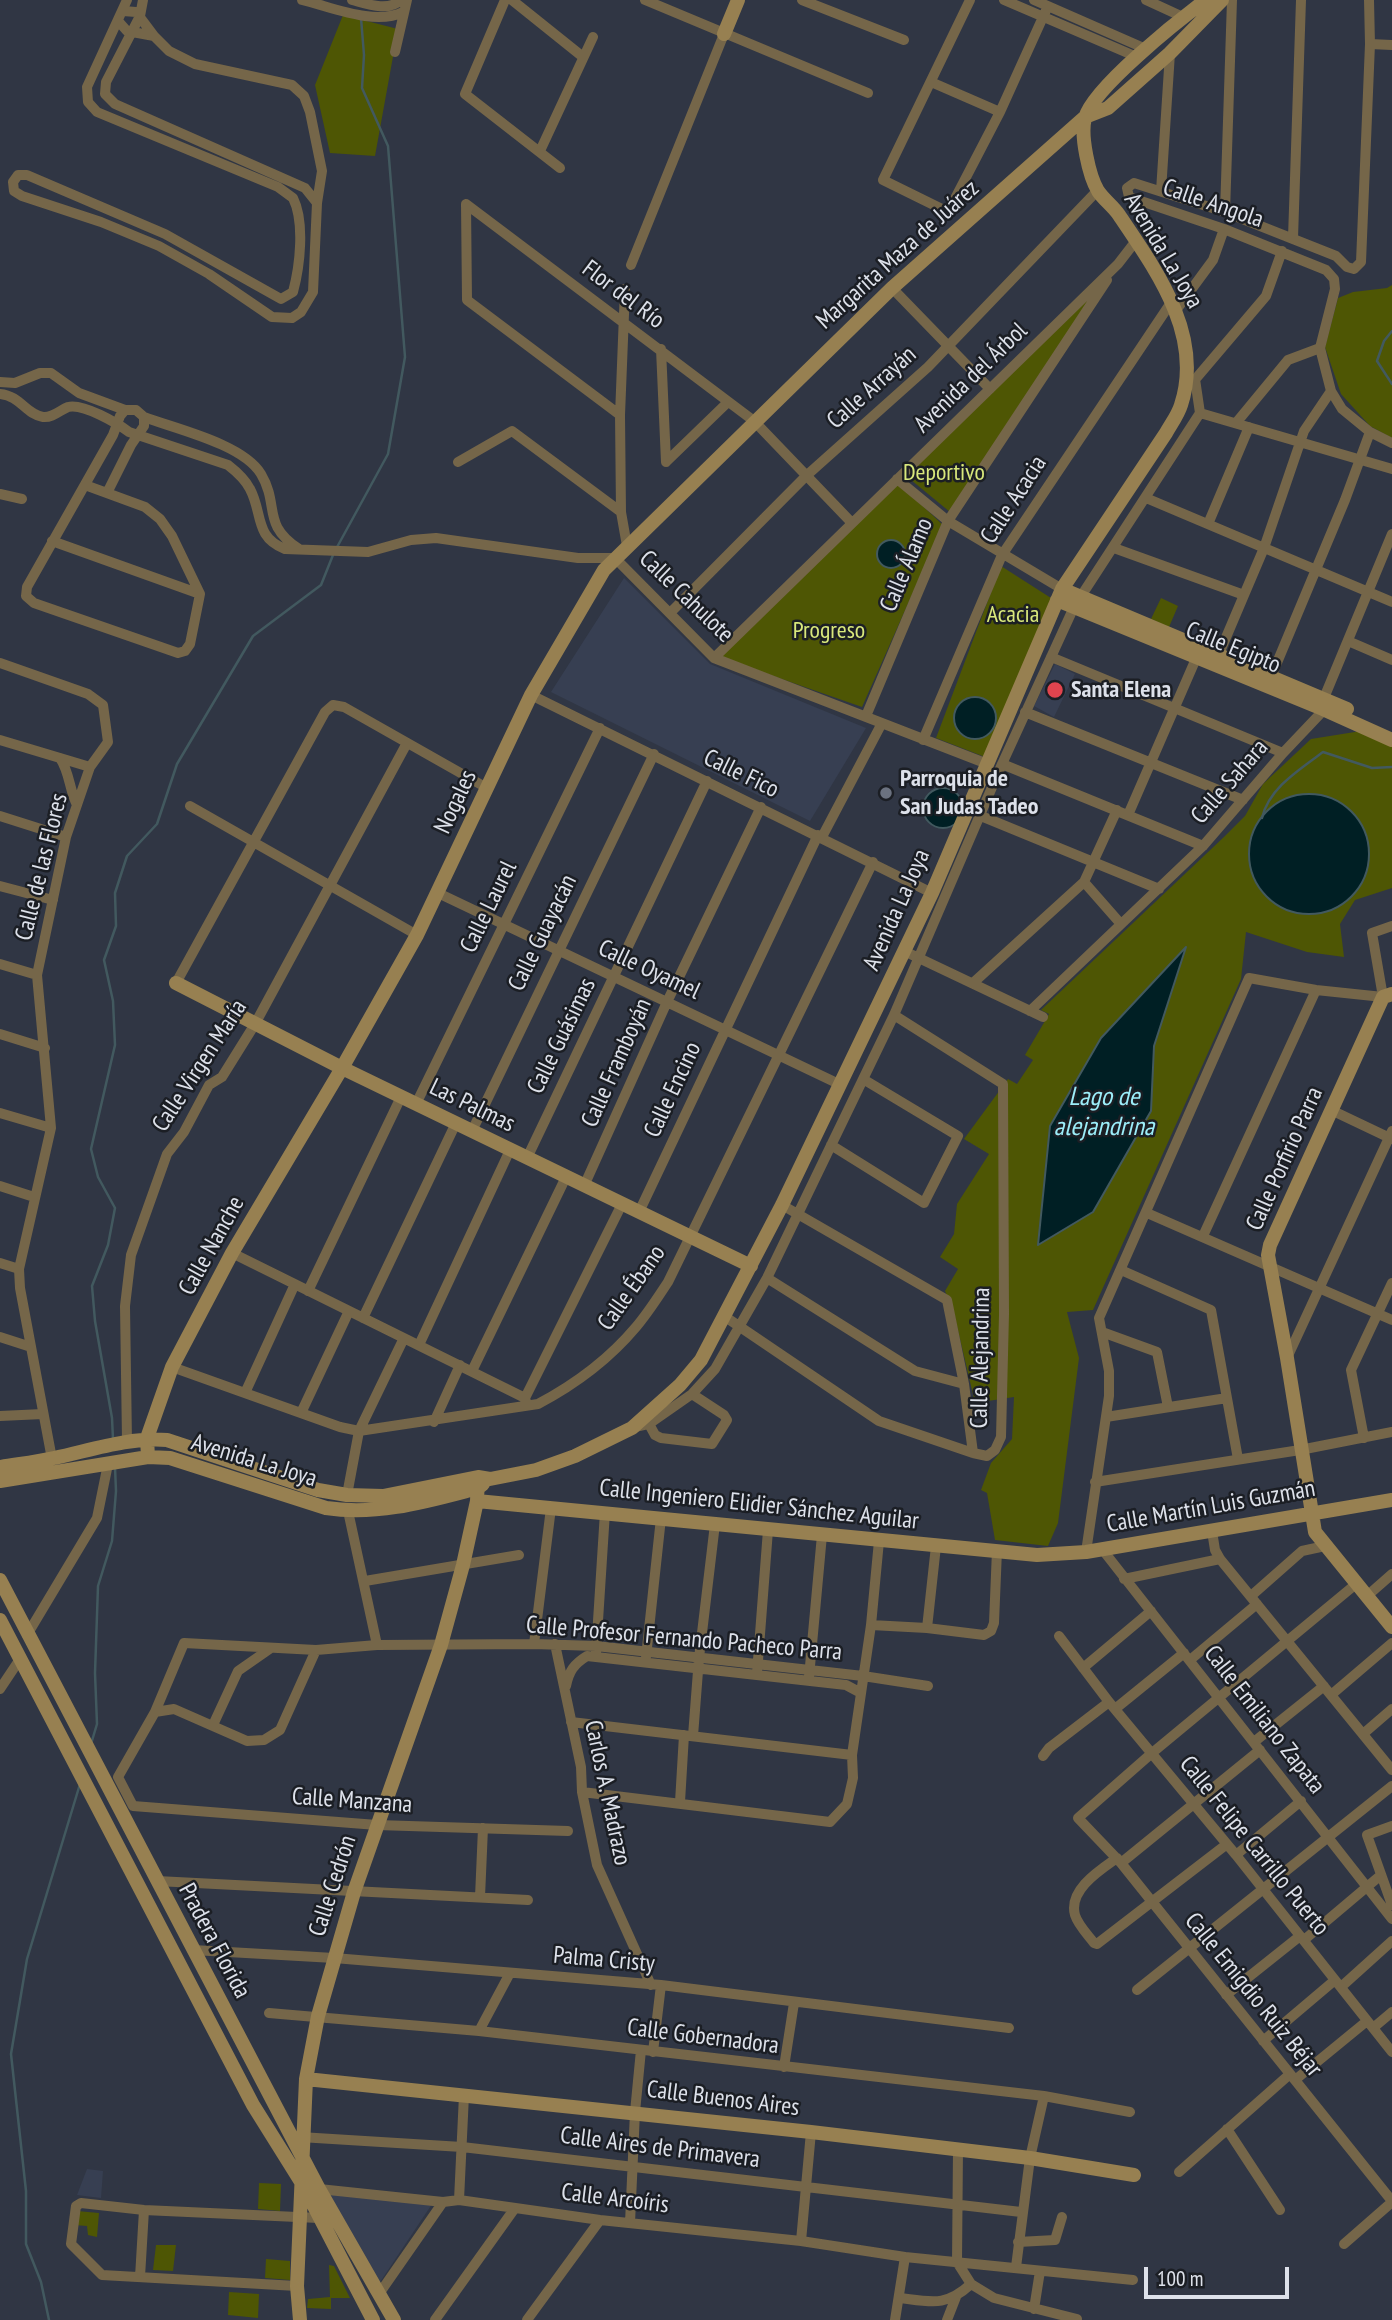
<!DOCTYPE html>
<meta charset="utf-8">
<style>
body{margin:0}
#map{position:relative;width:1392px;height:2320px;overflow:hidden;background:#303644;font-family:"PT Sans Narrow",sans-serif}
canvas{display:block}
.scale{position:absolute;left:1144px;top:2267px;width:145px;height:32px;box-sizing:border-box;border:4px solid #dde1ea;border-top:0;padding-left:9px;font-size:21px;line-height:24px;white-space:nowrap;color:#dde1ea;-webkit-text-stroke:5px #1b1e24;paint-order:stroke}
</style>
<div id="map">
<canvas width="1392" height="2320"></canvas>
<div class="scale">100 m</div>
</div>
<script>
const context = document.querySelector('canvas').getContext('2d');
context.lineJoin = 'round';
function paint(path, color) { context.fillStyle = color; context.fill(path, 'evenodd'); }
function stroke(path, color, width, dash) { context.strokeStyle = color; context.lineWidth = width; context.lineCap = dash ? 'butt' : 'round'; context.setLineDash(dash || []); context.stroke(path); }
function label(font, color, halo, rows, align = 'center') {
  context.font = font + ' "PT Sans Narrow",sans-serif'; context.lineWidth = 5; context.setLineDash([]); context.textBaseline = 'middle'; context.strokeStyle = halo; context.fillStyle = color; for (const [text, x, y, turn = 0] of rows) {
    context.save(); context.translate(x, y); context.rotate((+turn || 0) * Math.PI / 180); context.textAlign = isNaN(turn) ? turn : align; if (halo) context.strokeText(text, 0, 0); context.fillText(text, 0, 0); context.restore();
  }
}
const built = new Path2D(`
 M624,578L710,664L866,728L810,821L551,692Z
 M1055,664L1075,674L1054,717L1034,706Z
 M87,2169L103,2171L101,2198L77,2195Z
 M327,2191L432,2204L378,2285Z`);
const green = new Path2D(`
 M343,15L398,29L375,156L330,153L315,85Z
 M1106,278L950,512L905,475Z
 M1392,285V438L1370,426L1341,394L1325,347L1338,298L1353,292L1387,288Z
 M898,483L943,525L862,707L716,656Z
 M1001,566L1051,598L985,757L936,738Z
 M1161,598L1178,606L1169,627L1151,619Z
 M1361,731L1392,745V888L1355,900L1340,924L1344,957L1307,952L1246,932L1241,979L1093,1310L1067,1312L1079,1358L1058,1523L1048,1546L995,1540L987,1493L981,1490L991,1463L1012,1439L1014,1397L975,1403L953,1309L945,1291L958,1269L940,1257L954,1234L957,1204L989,1154L964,1139L1008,1079L1017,1084L1033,1060L1025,1055L1049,1014L1041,1010L1225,836L1245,816L1263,784L1311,739Z
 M259,2183L281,2184L280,2211L258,2209Z
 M77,2211L99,2213L97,2237L88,2235L87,2226L74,2225Z
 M156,2245H176L173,2271L153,2270Z
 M266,2259L290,2261V2280L265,2278Z
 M329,2265L334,2266L350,2298H331V2309L307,2308L308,2299L330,2297Z
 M229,2292L259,2294L258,2318L228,2315Z`);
const water = new Path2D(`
 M877 554a14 14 0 1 1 28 0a14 14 0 1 1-28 0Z
 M954 718a21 21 0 1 1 42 0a21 21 0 1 1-42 0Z
 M923 808a20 20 0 1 1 40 0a20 20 0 1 1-40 0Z
 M1249 854a60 60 0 1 1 120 0a60 60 0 1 1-120 0Z
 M1186,947L1154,1046L1151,1111L1093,1212L1038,1245L1050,1126L1101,1038Z`);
const stream = new Path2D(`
 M1392,331L1384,341L1377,361L1392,384
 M336,549L388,454L405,357L388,146L362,88L364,55L361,18
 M1262,818C1269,788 1299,770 1323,752L1372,768L1392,767
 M113,1439L112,1418L95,1321L92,1286L108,1245L115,1208L98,1177L91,1149L115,1045L113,1001L104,960L116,926L115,893L127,856L157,824L177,764L253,636L321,585L333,555
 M91,1744L97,1724L95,1673L98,1586L112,1541L116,1491L115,1467
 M49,2320L41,2282L26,2244V2191L11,2054L27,1959L80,1784`);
const street = new Path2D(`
 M127,0L87,87L88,102L97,112L278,187L293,198
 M143,0L140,16L106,82L105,94L115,104L305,188L317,203
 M302,0C332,7 375,26 403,12
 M352,0C367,4 388,12 401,0
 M505,0L465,94L560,168
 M512,0L583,57
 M645,0L868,93
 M802,0L904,40
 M970,0L883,180L948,212L1000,112L1048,6
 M1004,0L1137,57
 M1034,0L1146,49
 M1146,0L1183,17
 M1369,0L1370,44L1361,262L1354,269L1347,267L1336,256L1225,212L1134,183L1127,188L1129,197L1224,229L1326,270L1334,279L1335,289L1320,348L1331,391L1342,409L1370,432L1392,443
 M123,11L136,12L154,36L169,51L195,64L292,85L304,96L310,112L322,171L317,203L313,292L301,312L292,318L272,317L209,274L159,246L101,222L22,196L14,191L13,182L18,175H27L165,234L281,299L293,292C300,266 305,222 293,198
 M119,22L127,31L154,36
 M1370,44L1392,45
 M395,52L407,0
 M931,82L1000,112
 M540,151L593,37
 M1161,191L1170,53
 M466,204L754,421L851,522
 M466,204L467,300L620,415
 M1225,212L1232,0
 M1293,238L1301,0
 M631,265L724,34
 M892,288L990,389
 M625,289L620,415L621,512L627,546
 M1177,309L1213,260L1224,229
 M661,349L666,462
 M0,382L15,383L40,373H51L79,393L125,410H136L144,417C176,429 243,444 261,474C280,506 261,524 299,549
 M1193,382L1266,296L1282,251
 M0,394C21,396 25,414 43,417C53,418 60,410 68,407C83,403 117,423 129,432L228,465C237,472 245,479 250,489C263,513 254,537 285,549L368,552L411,540L436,538L578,558H615L714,658L985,763
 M1200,413L1392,469
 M1236,423L1288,360L1320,348
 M458,462L512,431L621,512
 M666,462L728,402
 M897,479L948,521L1062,589
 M85,485L145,507L160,519L172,536L200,594L190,644L185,651L178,653L34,603L26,596L27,587L113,435L120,416L125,410
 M107,493L131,445L144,426V417
 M0,494L22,499
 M1146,498L1392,602
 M1208,524L1249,427
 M52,541L200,594
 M1114,548L1244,595
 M671,612L806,476L928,367L1098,190
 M1348,641L1392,660
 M1051,657L1283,753
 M714,658L1118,264L1135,242
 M1216,661L1264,548L1304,431L1331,391
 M0,663L88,694L103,705L108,742L90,767L66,837L37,975L51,1128L19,1269L20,1288L52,1459
 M1271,677L1345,500L1370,432
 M531,695L932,893
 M1025,712L1243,800
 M866,716L948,521L1107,280
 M0,740L90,767
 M923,740L1002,555L1172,301
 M60,758C70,773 69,789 77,805
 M1002,764L1203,846
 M190,806L417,935
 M1128,815L1198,654
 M0,816L66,837
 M981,816L1159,889
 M822,837L882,723
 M1084,882L1120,923
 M0,886L53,900
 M438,893L841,1085
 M904,951L1043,1017
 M0,964L37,975
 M176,983L325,712L333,705L344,707L487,788
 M973,983L1084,882L1117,810
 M1030,1011L1203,846L1283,753L1320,714L1324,698L1392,534
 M0,1034L45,1048
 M416,1104L600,728
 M1331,1110L1392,1139
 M0,1113L51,1128
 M472,1131L654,754
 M831,1145L924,1203L958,1136L863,1079
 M527,1158L707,781
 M0,1186L34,1197
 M584,1186L667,1002L761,807
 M782,1205L947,1300L964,1384L973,1453
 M639,1212L818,835
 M1147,1213L1392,1320
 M1203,1236L1316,990
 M232,1253L525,1398
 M0,1263L19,1269
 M1121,1270L1211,1310L1238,1459
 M767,1278L915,1371L964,1384
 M308,1291L401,1097
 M724,1316L879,1421L973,1453L987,1456L995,1450L1001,1437L1004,1314L1003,1084L894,1015
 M363,1318L456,1123
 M1102,1332L1157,1352L1168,1407
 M0,1337L31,1347
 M419,1345L510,1150
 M1287,1358L1392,1131
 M172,1367L340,1427L359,1431L538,1404C574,1385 610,1358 636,1327C648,1313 658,1297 668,1282L873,862
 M472,1371L566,1177
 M245,1393L295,1284
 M527,1405L525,1398L622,1204
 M301,1413L349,1311
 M0,1416L43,1414
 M1106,1417L1227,1398
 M434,1422L460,1365
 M649,1424L655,1435L661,1438L712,1444L727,1420L724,1415L692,1394
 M636,1427L649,1424L692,1394L715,1369L767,1278L894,1015L1002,764L1074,607L1200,413L1195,379
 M1364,1438L1351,1370L1392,1283
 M127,1441L125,1306L131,1255L167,1154L184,1132L209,1085L222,1077L255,1024L407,743
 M1095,1482L1300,1450L1392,1432
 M347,1495L359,1431L404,1338
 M348,1511L377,1645
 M1212,1531L1215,1550L1220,1559L1392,1770
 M1102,1549L1392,1919
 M1086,1552L1109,1396V1371L1099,1318L1249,978L1316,990L1383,997L1372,933L1392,926
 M1124,1579L1220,1559
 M365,1581L519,1555
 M1356,1584L1152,1753L1078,1818L1121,1863L1392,2201
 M1251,1596L1302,1551L1325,1546
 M1367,1596L1392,1574
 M871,1625L927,1628L984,1635L991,1631L994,1623L997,1550
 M927,1628L936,1546
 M27,1635L97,1518L108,1464
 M1059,1636L1109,1702L1236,1855L1392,2052
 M534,1644L551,1508
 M555,1644L581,1767L582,1792L597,1865L651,1985
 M596,1652L605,1512
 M646,1657L661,1518
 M1190,1660L1257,1604
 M1083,1668L1151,1611
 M757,1673L768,1530
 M809,1677L822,1535
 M566,1686C569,1671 574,1664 587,1656L846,1685L861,1693
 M0,1689L20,1659
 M1331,1695L1392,1643
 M1115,1709L1184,1653
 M155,1712L174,1709L247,1741L264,1740L280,1730L316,1650
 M571,1722L852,1755
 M213,1725L238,1671L271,1648
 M1363,1734L1392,1709
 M693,1736L699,1658L715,1524
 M1254,1742L1324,1686
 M1043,1756L1049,1748L1109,1702
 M582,1792L830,1822L847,1804L853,1778L852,1755L871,1625L879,1541
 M680,1802L684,1735
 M1392,1826L1367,1835L1392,1905
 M568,1831L377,1825L133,1806L118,1777L155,1712L184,1643L316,1650L377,1645L534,1644L596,1646L863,1676L928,1686
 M1236,1855L1301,1801
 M1117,1858C1100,1870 1068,1890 1075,1915C1078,1925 1088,1935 1094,1943L1097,1944L1227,1844
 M1121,1863L1260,1750
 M157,1881L528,1900
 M480,1897L483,1828
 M1304,1940L1381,1875
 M193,1950L334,1958L661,1985L1009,2028
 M1341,1987L1392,1941
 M1137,1990L1392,1786
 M1226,1995L1300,1936
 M269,2013L479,2031L1044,2096L1130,2112
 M1373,2028L1392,2012
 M479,2031L510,1973
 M1263,2041L1335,1980
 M653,2052L661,1985
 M784,2067L794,2003
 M1295,2080L1367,2021
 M1227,2129L1280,2210
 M300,2137L462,2147L1021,2212
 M958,2149L957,2262L971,2284
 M1179,2172L1290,2074
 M319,2189L443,2202L459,2200L600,2220L801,2241L905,2257L1133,2280
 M459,2200L464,2095
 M630,2223L635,2112L641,2050
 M801,2241L811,2132
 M1018,2242L1055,2240L1062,2217
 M1344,2244L1392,2202
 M1016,2267L1030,2158L1044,2096
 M140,2277L144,2210
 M297,2286L102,2275L71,2244L76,2206L81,2203L144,2210L319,2218
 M379,2294L443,2202
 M900,2298C932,2302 946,2307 971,2284L994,2298L1077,2319
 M1034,2309L1040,2271
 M435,2320L515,2208
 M527,2320L600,2220
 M895,2320L905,2257
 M947,2320L956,2297`);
const secondary = new Path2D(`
 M724,34L738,0
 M1062,589L1347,709
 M1057,600L1323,709L1392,740
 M176,983L342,1068L751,1266
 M1392,994L1383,997L1270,1245L1268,1255L1287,1358L1315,1532L1392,1627
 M148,1457L147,1438L172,1367L232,1253L342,1068L417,935L531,695L604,570L892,288L1085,117L1108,108L1170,53L1222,0
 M0,1467C18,1464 36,1462 54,1458C92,1450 128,1437 167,1440L318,1490L347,1495L383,1496L478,1477L490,1479L536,1470L575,1456L632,1428L680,1385L701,1360L782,1205L932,893L1062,589L1166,433C1171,424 1178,415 1181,405C1204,335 1156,270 1119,215C1113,206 1104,200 1098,191C1089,176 1080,135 1085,118C1093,88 1179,20 1206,0
 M0,1481L148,1457L170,1458L326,1508C379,1516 428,1501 478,1488L483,1484
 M477,1501L1037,1555L1086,1552L1392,1500
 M0,1580L319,2189L394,2320
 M0,1620L253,2105L303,2185L373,2320
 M306,2079L811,2132L1030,2158L1134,2175
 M300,2320L297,2286L306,2079L318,2016L354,1892L441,1645L463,1565L477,1501L478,1477`);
const markers = [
 [1055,690,9,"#e0444e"],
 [886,793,7,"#6b7280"]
];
const streetNames = [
 ["Calle Angola",1213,204,19],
 ["Avenida La Joya",1163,251,59],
 ["Margarita Maza de Juárez",898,255,-42],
 ["Flor del Río",623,295,37],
 ["Avenida del Árbol",971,378,-44],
 ["Calle Arrayán",872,388,-42],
 ["Calle Acacia",1014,500,-57],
 ["Calle Álamo",907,565,-67],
 ["Calle Cahulote",686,597,44],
 ["Calle Egipto",1233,648,22],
 ["Calle Fico",741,774,26],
 ["Calle Sahara",1230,782,-49],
 ["Nogales",456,802,-65],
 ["Calle de las Flores",42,867,-76],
 ["Calle Laurel",489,907,-64],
 ["Avenida La Joya",897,910,-66],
 ["Calle Guayacán",543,933,-64],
 ["Calle Oyamel",649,970,25],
 ["Calle Guásimas",562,1036,-64],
 ["Calle Framboyán",617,1063,-66],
 ["Calle Virgen María",200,1066,-57],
 ["Calle Encino",673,1090,-65],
 ["Las Palmas",472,1106,26],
 ["Calle Porfirio Parra",1285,1159,-66],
 ["Calle Nanche",212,1246,-61],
 ["Calle Ébano",632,1288,-55],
 ["Calle Alejandrina",981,1358,-89],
 ["Avenida La Joya",254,1461,17],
 ["Calle Ingeniero Elidier Sánchez Aguilar",759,1505,6],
 ["Calle Martín Luis Guzmán",1211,1507,-10],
 ["Calle Profesor Fernando Pacheco Parra",684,1639,5],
 ["Calle Emiliano Zapata",1264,1720,52],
 ["Carlos A. Madrazo",607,1793,78],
 ["Calle Manzana",352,1801,4],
 ["Calle Felipe Carrillo Puerto",1254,1846,51],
 ["Calle Cedrón",333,1886,-72],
 ["Pradera Florida",214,1941,62],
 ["Palma Cristy",604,1960,5],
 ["Calle Emigdio Ruiz Béjar",1253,1995,51],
 ["Calle Gobernadora",703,2037,7],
 ["Calle Buenos Aires",723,2099,7],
 ["Calle Aires de Primavera",660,2148,7],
 ["Calle Arcoíris",615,2199,7]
];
const parkNames = [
 ["Deportivo",944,473],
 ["Acacia",1013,615],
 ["Progreso",829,631]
];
const poiNames = [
 ["Santa Elena",1071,690],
 ["Parroquia de",900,779],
 ["San Judas Tadeo",900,807]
];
const waterNames = [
 ["Lago de",1104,1098],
 ["alejandrina",1104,1128]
];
paint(built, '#373f52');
paint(green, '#4e5604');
paint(water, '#001f24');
stroke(water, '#42595f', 2);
stroke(stream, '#42595f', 2.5);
stroke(street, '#756649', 10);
stroke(secondary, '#978051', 14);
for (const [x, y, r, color] of markers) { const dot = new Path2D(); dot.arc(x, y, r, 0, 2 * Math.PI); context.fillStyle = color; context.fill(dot); stroke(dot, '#1b1e24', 2.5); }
label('24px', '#dde1ea', '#1b1e24', streetNames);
label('24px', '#d9e87c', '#1b1e24', parkNames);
label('bold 24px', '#dde1ea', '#1b1e24', poiNames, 'left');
label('italic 26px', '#9cedf9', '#1b1e24', waterNames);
</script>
